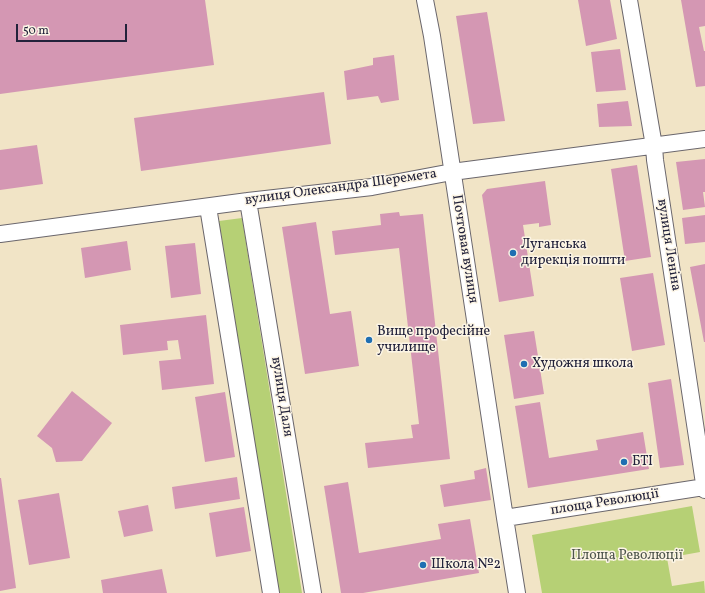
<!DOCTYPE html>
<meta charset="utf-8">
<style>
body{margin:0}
#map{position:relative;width:705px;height:593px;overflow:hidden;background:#f1e4c6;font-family:Vollkorn,serif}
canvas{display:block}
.scale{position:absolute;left:16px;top:24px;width:111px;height:18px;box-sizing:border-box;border:2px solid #22223b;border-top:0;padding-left:5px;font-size:12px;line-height:14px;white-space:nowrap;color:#22223b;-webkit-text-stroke:3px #fcf5e5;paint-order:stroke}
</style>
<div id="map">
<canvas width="705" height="593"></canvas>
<div class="scale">50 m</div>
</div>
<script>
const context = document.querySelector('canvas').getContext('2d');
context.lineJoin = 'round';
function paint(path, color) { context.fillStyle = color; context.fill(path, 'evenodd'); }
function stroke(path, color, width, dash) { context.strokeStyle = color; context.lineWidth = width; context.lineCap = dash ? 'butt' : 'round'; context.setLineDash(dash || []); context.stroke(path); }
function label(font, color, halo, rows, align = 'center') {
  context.font = font + ' Vollkorn,serif'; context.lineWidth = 3; context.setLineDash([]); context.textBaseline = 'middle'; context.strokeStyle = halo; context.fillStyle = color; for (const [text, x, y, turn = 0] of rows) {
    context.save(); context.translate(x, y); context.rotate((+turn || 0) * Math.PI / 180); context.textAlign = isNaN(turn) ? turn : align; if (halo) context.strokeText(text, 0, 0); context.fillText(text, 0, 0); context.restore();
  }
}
const green = new Path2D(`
 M242,218L302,593H279L219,221Z
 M692,506L700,552L667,558L672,586L704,581L705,593H542L532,535Z`);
const building = new Path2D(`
 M0,0H205L214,65L0,94Z
 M578,0H610L617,39L586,46Z
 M681,0H705V26L699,27L704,51H705V86L696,87Z
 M487,12L505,121L473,124L456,16Z
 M620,49L626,90L596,92L591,52Z
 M394,55L399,100L381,103L378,96L347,100L344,71L373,65V58Z
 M324,92L331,144L141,171L134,118Z
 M628,101L632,126L599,127L597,104Z
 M37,145L43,184L0,190V150Z
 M705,159V192H703L705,207L683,210L676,162Z
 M637,165L651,257L625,261L611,169Z
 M545,181L551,225L539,227V223L523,225L534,296L499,302L482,195L487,189Z
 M399,212L400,216L423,214L450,459L368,468L365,443L413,438L411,425L419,424L399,248L335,255L332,231L381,225L380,214Z
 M705,215V242L685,244L682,218Z
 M316,222L330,314L351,311L359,366L305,374L282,227Z
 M127,241L131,270L85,278L81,248Z
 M195,243L201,294L171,298L165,246Z
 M705,264V342H704L690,267Z
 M653,273L665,345L632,351L620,278Z
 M206,315L214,384L162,390L159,361L181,359L178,340L167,341L168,350L123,355L120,325Z
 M534,331L544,394L514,399L504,335Z
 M671,379L684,465L660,468L648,383Z
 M72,391L112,423L82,461L56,462L52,448L37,436Z
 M225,392L235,457L205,462L195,397Z
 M540,402L549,458L598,450L596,440L643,432L649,469L528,488L515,406Z
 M486,468L491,500L444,507L440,485L475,479L474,471Z
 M237,477L240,499L175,509L172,487Z
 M0,478H1L16,588L0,591Z
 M348,482L359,553L441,539L438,524L470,519L479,573L363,593H341L324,486Z
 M59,493L70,558L29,565L18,500Z
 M148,505L153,531L124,537L118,511Z
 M244,507L251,551L216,557L209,513Z
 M162,569L167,593H103L101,580Z`);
const minor = new Path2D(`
 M425,0L432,36L505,518L517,593
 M629,0L654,146L655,160L705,490
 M248,201L313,593
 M208,207L271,593
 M0,234L248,201L372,187L452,172L705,139
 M505,518L705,487`);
const markers = [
 [513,253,4,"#1f6fb2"],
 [369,340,4,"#1f6fb2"],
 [524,364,4,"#1f6fb2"],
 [624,462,4,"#1f6fb2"],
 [423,565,4,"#1f6fb2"]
];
const streetNames = [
 ["вулиця Олександра Шеремета",341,188,-8],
 ["вулиця Леніна",668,245,81],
 ["Почтовая вулиця",464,249,81],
 ["вулиця Даля",281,397,81],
 ["площа Революції",605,503,-9]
];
const poiNames = [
 ["Луганська",521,245],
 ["дирекція пошти",521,261],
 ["Вище професійне",377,332],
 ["училище",377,348],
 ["Художня школа",532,364],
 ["БТІ",632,462],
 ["Школа №2",431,565]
];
const parkNames = [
 ["Площа Революції",627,556]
];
paint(green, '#b6d075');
paint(building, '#d497b3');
stroke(minor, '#6a666c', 18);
stroke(minor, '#fff', 16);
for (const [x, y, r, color] of markers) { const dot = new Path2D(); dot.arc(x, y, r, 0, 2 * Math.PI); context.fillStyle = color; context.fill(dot); stroke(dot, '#fcf5e5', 1.5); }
label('14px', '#22223b', '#fcf5e5', streetNames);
label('14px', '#22223b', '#fcf5e5', poiNames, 'left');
label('14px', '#4e564c', '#fcf5e5', parkNames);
</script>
